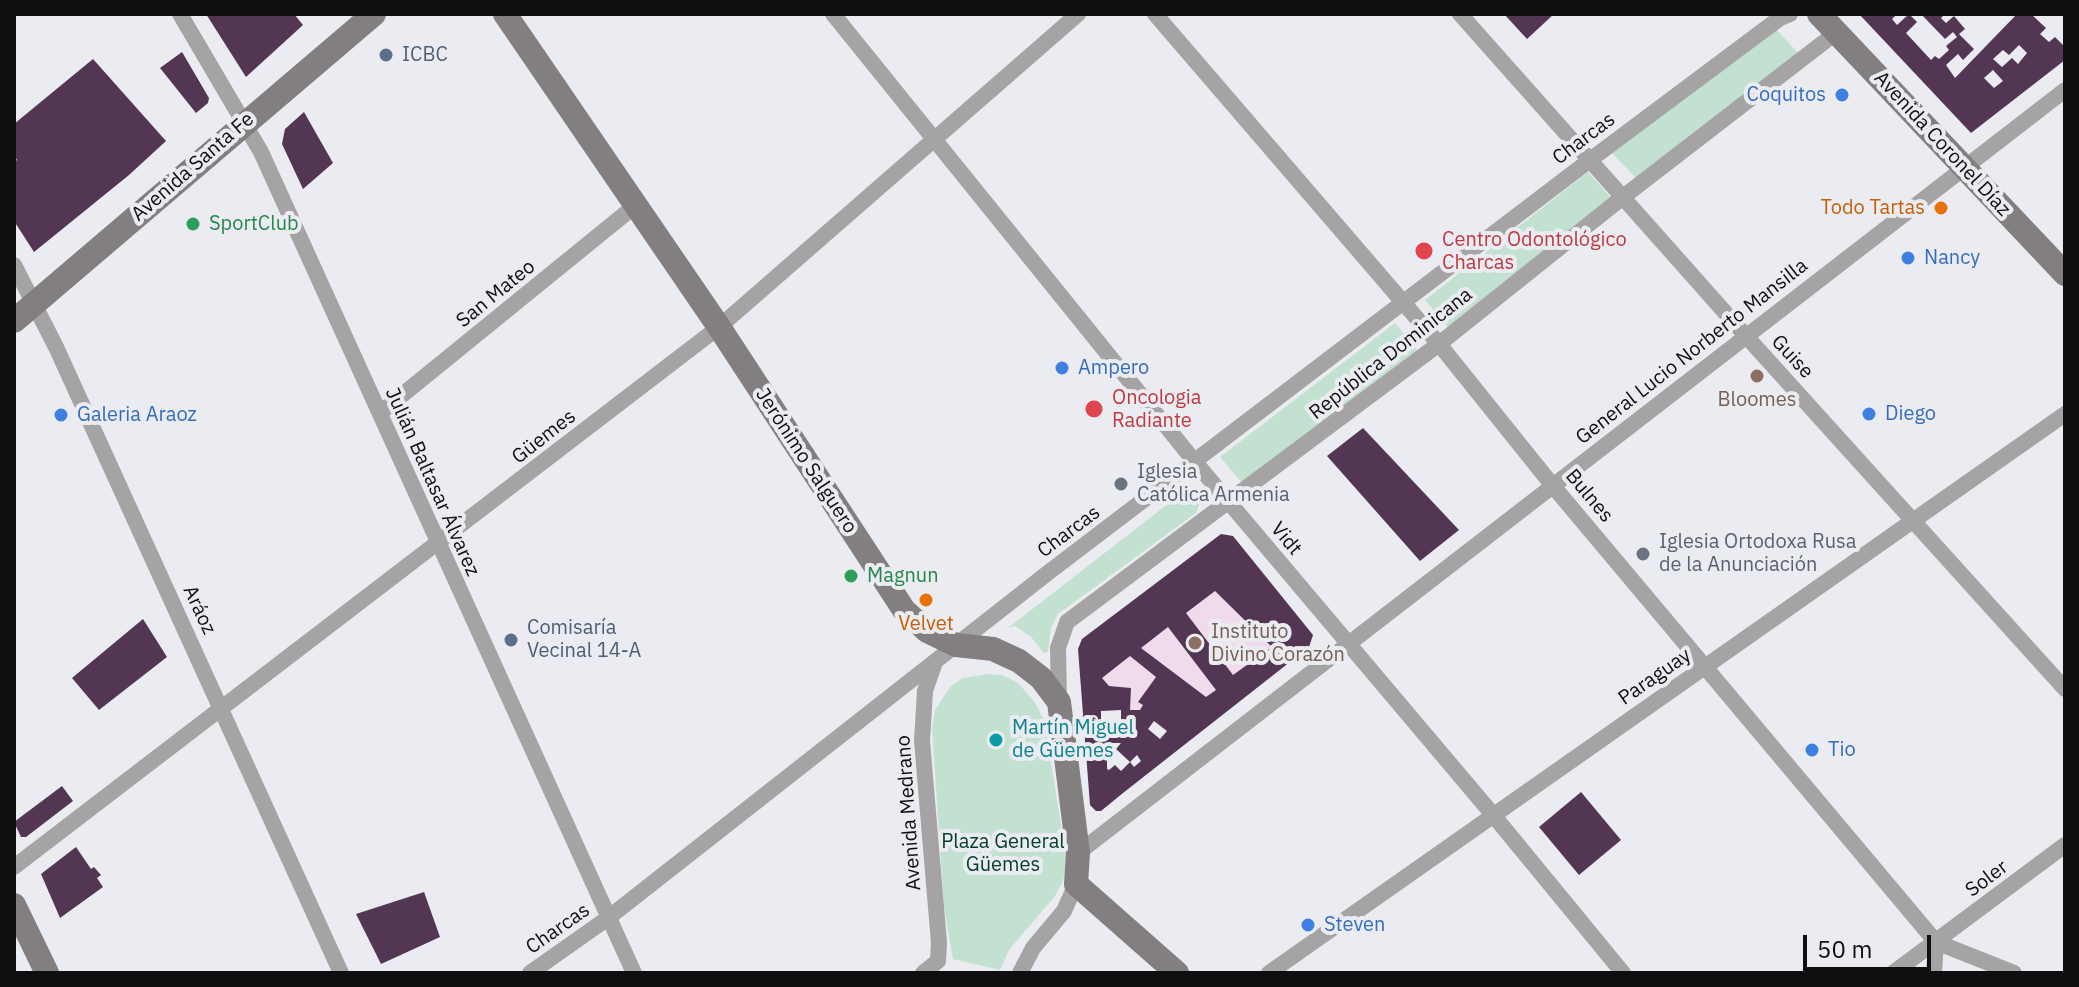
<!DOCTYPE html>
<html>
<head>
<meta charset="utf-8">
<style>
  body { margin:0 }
  #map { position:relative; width:2079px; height:987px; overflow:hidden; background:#ebecf1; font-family:"IBM Plex Sans",sans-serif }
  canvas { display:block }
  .frame { position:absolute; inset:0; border:16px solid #0f0f11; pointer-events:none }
  .scale { position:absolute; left:1803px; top:935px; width:128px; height:36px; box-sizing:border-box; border:4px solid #0f0f11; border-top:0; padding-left:10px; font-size:24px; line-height:28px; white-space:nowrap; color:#0f0f11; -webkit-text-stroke:6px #ebecf1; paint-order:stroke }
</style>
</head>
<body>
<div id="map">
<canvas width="2079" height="987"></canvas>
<div class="frame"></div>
<div class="scale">50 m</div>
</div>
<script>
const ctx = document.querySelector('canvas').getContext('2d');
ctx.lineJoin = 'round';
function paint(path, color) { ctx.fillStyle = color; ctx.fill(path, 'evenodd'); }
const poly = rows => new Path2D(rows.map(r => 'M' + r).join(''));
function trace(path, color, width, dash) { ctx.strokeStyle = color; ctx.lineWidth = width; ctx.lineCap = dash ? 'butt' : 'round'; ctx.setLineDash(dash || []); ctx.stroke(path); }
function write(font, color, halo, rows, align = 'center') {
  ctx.font = font + ' "IBM Plex Sans",sans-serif'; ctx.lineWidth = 8; ctx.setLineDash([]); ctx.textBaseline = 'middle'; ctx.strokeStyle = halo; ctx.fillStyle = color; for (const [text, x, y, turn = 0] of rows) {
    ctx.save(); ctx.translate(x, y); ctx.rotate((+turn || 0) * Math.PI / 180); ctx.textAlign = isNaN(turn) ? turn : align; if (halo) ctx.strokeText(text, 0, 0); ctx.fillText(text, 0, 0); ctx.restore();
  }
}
paint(poly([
  [1206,546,1313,635,1309,647,1184,745,1140,711,1130,710,1131,688,1081,684,1078,649,1082,639]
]), '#efdbeb');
paint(poly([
  [1776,29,1800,55,1637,179,1612,153],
  [1588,172,1613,200,1449,329,1425,300],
  [1395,323,1419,352,1244,485,1220,457],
  [1195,489,1203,496,1196,513,1058,614,1051,628,1048,652,1044,653,1031,637,1015,626,1008,628,1182,493],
  [987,674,1001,675,1017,682,1034,701,1044,720,1067,861,1063,881,1055,896,1009,950,1000,970,953,959,944,908,932,728,935,710,951,686,963,678]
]), '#c3e1d0');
paint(poly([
  [206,14,294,14,303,25,246,77],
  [1504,14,1554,14,1527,39],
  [1859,14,1897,14,1892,19,1897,25,1909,14,1917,22,1906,33,1931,60,1935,56,1939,59,1949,50,1946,46,1957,37,1953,32,1945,39,1921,14,1945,14,1941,18,1946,23,1954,16,1965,29,1959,34,1974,49,1963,60,1958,54,1946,65,1955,78,2017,14,2031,14,2046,28,2040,34,2049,42,2055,37,2065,47,2065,60,1971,133],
  [2019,45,2027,53,2018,64,2012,58,2002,67,1993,59,2003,50,2009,55],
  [1993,70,2003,81,1994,88,1984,78],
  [182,52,209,98,208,103,196,113,160,68],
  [93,59,166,141,129,175,34,252,14,221,14,162,17,160,14,156,14,124],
  [304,112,333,163,303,189,282,144,285,129],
  [1363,428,1459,530,1420,561,1327,456],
  [1221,534,1233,536,1313,635,1309,647,1123,793,1101,811,1096,811,1090,805,1078,649,1082,639],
  [1215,591,1272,647,1233,675,1186,613],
  [1168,627,1216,690,1206,697,1141,648],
  [1130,656,1156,677,1138,702,1143,705,1140,710,1130,710,1131,688,1109,686,1102,678],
  [1121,710,1121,724,1101,723,1101,711],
  [1154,721,1167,731,1160,739,1148,729],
  [1107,743,1121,743,1116,749,1130,762,1137,755,1141,761,1134,767,1130,762,1121,771,1115,765,1109,770,1107,769],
  [143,619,167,657,99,710,72,678],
  [62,786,73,801,26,837,21,837,14,822],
  [1581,792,1621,840,1579,875,1539,827],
  [76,847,91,869,94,867,101,875,97,878,103,887,60,918,41,874],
  [424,892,440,937,381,964,356,914]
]), '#533653');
trace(poly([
  [180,14,261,152,634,973],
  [833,14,1195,462,1494,816,1623,973],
  [1155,14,1439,344,1553,486,1936,942,2014,973],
  [1460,14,1746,336,2065,689],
  [14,265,56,347,341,973],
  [380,413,636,205],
  [1059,701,1058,648,1067,622,1439,344,1623,197,1837,32],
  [1078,853,2065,90],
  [14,867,719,327,1078,14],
  [530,973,608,918,1049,572,1590,160,1780,18,1790,14],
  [923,973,938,961,939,943,922,741,925,691,934,665],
  [1020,973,1033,948,1064,911,1076,884],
  [1269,973,2065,414],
  [1893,973,2065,845],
  [1934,973,1936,942]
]), '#a5a3a3', 16);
trace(poly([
  [505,14,719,327,904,610,927,631,956,645,993,649,1019,661,1041,678,1059,702,1078,853,1076,884,1177,973],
  [1819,14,2065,274],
  [14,321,374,14],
  [14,905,47,973]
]), '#837f80', 24);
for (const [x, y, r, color] of [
  [386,55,8,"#5c6f8a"],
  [1842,95,8,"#3f7fe0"],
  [1941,208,8,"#e8710a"],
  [193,224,8,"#2e9e5b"],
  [1424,251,10,"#e0444e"],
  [1908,258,8,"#3f7fe0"],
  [1062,368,8,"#3f7fe0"],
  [1757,376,8,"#8d6e63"],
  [1094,409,10,"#e0444e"],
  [1869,414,8,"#3f7fe0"],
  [61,415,8,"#3f7fe0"],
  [1121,484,8,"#6b7280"],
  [1643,554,8,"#6b7280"],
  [851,576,8,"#2e9e5b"],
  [926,600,8,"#e8710a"],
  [511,640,8,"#5c6f8a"],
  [1195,643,8,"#8d6e63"],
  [996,740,8,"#0f9aa8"],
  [1812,750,8,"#3f7fe0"],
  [1308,925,8,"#3f7fe0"]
]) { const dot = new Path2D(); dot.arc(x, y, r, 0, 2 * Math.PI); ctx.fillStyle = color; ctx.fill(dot); trace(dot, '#ebecf1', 3); }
write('20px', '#4e5e75', '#ebecf1', [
  ["ICBC",402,55],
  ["Comisaría",527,628],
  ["Vecinal 14-A",527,651]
], 'left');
write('20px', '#366cbe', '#ebecf1', [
  ["Coquitos",1826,95,"right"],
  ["Nancy",1924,258],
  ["Ampero",1078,368],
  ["Diego",1885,414],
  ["Galeria Araoz",77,415],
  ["Tio",1828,750],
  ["Steven",1324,925]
], 'left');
write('20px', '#0f0f11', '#ebecf1', [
  ["Charcas",1584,139,-37],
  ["Avenida Coronel Díaz",1942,144,47],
  ["Avenida Santa Fe",193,167,-41],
  ["San Mateo",496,294,-39],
  ["General Lucio Norberto Mansilla",1692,352,-38],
  ["República Dominicana",1391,354,-38],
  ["Guise",1792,357,47],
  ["Güemes",544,437,-38],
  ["Jerónimo Salguero",806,461,57],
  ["Julián Baltasar Álvarez",432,482,66],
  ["Bulnes",1589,496,50],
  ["Charcas",1069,532,-37],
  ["Vidt",1286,539,50],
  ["Aráoz",199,610,65],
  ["Paraguay",1655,677,-35],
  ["Avenida Medrano",909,813,-94],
  ["Soler",1987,879,-37],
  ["Charcas",558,929,-35]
]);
write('20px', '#c56008', '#ebecf1', [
  ["Todo Tartas",1925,208],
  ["Velvet",926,624,"center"]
], 'right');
write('20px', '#27864d', '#ebecf1', [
  ["SportClub",209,224],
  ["Magnun",867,576]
], 'left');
write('20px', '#be3a42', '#ebecf1', [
  ["Centro Odontológico",1442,240],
  ["Charcas",1442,263],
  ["Oncologia",1112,398],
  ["Radiante",1112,421]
], 'left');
write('20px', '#785e54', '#ebecf1', [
  ["Bloomes",1757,400],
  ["Instituto",1211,632,"left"],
  ["Divino Corazón",1211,655,"left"]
]);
write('20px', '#5b616d', '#ebecf1', [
  ["Iglesia",1137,472],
  ["Católica Armenia",1137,495],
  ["Iglesia Ortodoxa Rusa",1659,542],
  ["de la Anunciación",1659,565]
], 'left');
write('20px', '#0d838f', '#ebecf1', [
  ["Martín Miguel",1012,728],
  ["de Güemes",1012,751]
], 'left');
write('20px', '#003e27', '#ebecf1', [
  ["Plaza General",1003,842],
  ["Güemes",1003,865]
]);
</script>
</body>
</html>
